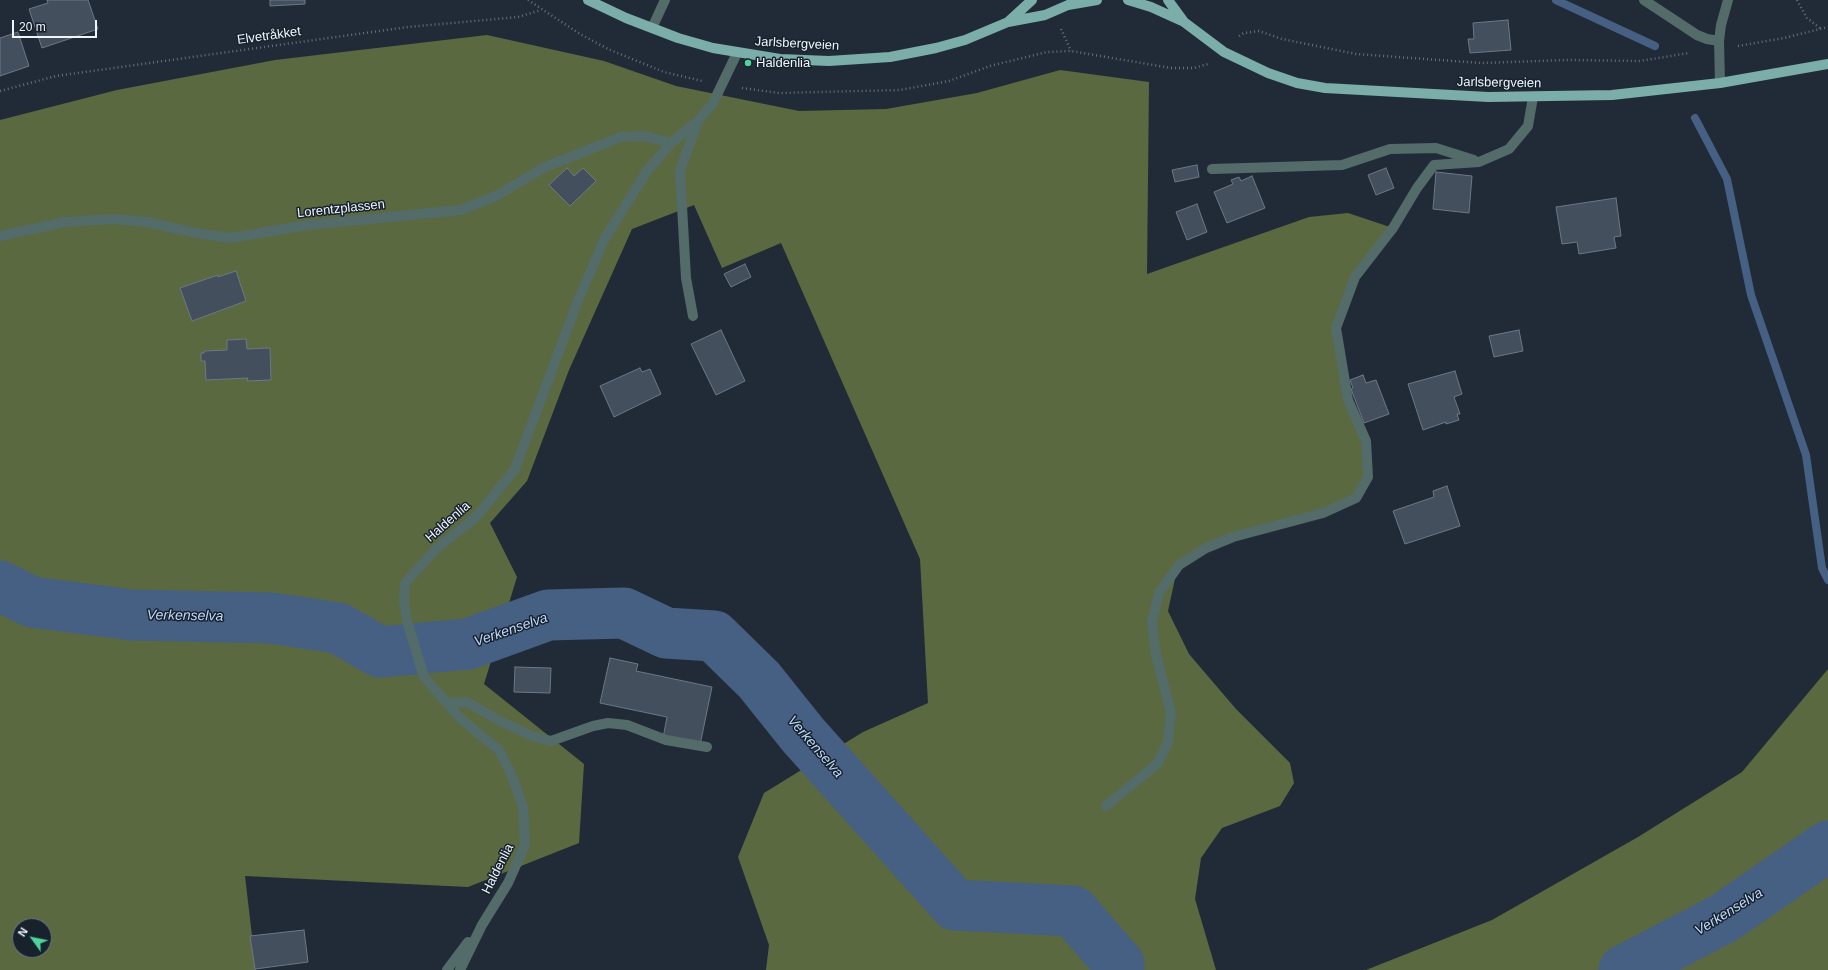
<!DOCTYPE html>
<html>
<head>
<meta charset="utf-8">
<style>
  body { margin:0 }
  #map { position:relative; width:1828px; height:970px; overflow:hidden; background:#212b38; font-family:Helvetica,sans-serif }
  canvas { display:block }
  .north { position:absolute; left:12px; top:918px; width:40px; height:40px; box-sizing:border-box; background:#18222d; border:1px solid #6e7680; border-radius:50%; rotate:303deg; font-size:11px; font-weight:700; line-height:16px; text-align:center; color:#eef5fd }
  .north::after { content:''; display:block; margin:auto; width:14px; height:18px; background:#4ed39a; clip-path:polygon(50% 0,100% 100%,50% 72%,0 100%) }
  .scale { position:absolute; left:12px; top:20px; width:85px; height:18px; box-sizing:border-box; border:2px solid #eef5fd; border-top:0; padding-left:5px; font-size:12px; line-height:14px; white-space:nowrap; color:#eef5fd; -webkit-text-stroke:3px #18222d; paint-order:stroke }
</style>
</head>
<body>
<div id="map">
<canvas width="1828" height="970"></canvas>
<div class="north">N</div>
<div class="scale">20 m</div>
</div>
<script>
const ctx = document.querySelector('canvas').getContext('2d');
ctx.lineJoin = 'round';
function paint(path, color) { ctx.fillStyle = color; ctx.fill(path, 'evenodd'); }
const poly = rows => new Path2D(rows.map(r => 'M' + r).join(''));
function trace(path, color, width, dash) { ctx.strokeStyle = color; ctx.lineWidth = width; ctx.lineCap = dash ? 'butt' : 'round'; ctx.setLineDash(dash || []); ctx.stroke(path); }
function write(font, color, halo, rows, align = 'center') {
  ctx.font = font + ' Helvetica,sans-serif'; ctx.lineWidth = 3; ctx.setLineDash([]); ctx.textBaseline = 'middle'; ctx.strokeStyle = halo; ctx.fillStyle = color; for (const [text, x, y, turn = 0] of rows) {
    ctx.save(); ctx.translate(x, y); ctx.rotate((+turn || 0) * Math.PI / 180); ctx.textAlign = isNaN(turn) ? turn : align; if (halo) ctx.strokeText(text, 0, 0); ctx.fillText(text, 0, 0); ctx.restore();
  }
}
paint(poly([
  [487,35,604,61,676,86,799,111,886,109,977,93,1060,70,1149,82,1147,274,1309,217,1348,213,1393,228,1355,277,1336,328,1348,400,1366,441,1368,477,1356,498,1233,537,1178,565,1168,611,1189,654,1236,709,1290,763,1294,783,1280,806,1222,828,1201,858,1195,899,1216,970,766,970,769,945,738,857,764,793,863,732,928,703,920,559,781,243,722,268,694,205,632,229,569,370,527,481,490,523,517,577,484,684,584,764,579,843,468,887,245,876,256,970,0,970,0,120,117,90,275,60],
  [20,926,44,926,44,950,20,950],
  [1828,669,1828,970,1366,970,1492,920,1638,837,1742,772]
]), '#5a6940');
trace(poly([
  [1556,0,1655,46],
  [1695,118,1727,179,1751,295,1806,455,1822,568,1828,580]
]), '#466083', 8);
trace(poly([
  [0,586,32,602,132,615,271,618,338,628,380,652,468,644,548,615,624,613,666,633,714,636,759,680,803,735,955,905,1073,911,1119,964,1119,970],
  [1624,970,1724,918,1828,846]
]), '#466083', 51);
const building = poly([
  [47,0,88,0,98,29,42,48,29,9,48,3,47,0],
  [270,0,305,0,305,4,270,6,270,0],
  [1508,20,1511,50,1470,53,1468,39,1474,39,1473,23,1508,20],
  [18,32,29,66,0,76,0,38,18,32],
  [1197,165,1199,177,1175,182,1172,170,1197,165],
  [567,168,574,176,583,168,596,181,570,206,549,185,567,168],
  [1386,168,1394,188,1376,195,1368,175,1386,168],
  [1436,172,1472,176,1469,213,1433,209,1436,172],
  [1252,176,1265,208,1227,223,1214,192,1233,184,1231,180,1239,177,1241,181,1252,176],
  [1616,198,1621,236,1614,237,1616,248,1579,254,1577,242,1562,244,1556,207,1616,198],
  [1197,204,1207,232,1187,240,1176,212,1197,204],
  [745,264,751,277,731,287,724,274,745,264],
  [236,271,246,301,192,321,180,288,218,275,218,277,236,271],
  [721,330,745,381,716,395,691,344,721,330],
  [1519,330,1523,351,1494,357,1489,336,1519,330],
  [246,339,247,349,270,348,271,380,247,381,248,378,206,380,205,361,201,361,201,353,204,353,205,351,227,350,227,340,246,339],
  [640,368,642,372,650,369,661,394,614,417,600,386,640,368],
  [1455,371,1462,394,1454,397,1460,414,1457,414,1459,420,1446,424,1446,422,1423,430,1408,384,1455,371],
  [1363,375,1366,383,1376,380,1389,414,1364,423,1351,389,1353,388,1350,380,1363,375],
  [1447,486,1460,526,1405,544,1393,511,1434,497,1433,491,1447,486],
  [610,658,638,664,636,671,712,687,700,745,663,738,667,717,600,703,610,658],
  [515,667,551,668,550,693,514,692,515,667],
  [304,930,308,962,255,969,250,936,304,930]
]);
paint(building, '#444f5d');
trace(building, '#6c7887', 1);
trace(poly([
  [528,0,580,34,608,49,664,72,702,81],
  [1797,0,1807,18,1821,29],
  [1061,29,1071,51],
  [1239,36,1244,33,1259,31,1282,39,1356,54,1481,63,1568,60,1640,61,1689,53],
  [1738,46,1784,38,1828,27],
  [742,88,779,93,900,90,949,81,990,66,1047,52,1071,51,1171,68,1194,68,1208,64],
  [0,91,56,76,408,27,518,17,541,10]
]), '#67707c', 2.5, [1, 3]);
trace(poly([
  [1644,0,1697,35,1707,39,1719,41],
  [652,28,665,0],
  [1720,83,1719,41,1721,25,1728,0],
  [1212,169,1342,165,1390,149,1436,148,1474,160],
  [0,236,65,222,114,219,147,222,191,232,230,238,308,225,461,210,496,196,545,167,621,137,644,136,671,143],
  [693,316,686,278,680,170,698,121],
  [447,703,467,702,498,720,532,736,551,741,593,726,608,723,627,725,666,740,707,747],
  [1106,806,1157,764,1168,742,1171,713,1156,655,1152,622,1159,593,1179,565,1206,548,1233,537,1323,513,1356,498,1368,477,1366,441,1348,400,1336,328,1355,277,1393,228,1417,188,1434,165,1479,162,1509,149,1528,126,1533,97],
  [447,970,468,942],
  [460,970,482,925,508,883,525,845,523,807,511,774,499,750,461,719,424,677,407,621,404,601,405,583,437,548,477,516,515,469,577,303,605,238,647,171,671,143,698,121,713,103,737,53]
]), '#546c69', 10);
trace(poly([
  [588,0,626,18,678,38,713,48,780,59,829,61,890,57,936,48,965,40,1008,22,1045,15,1068,5,1097,0],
  [1128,0,1151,7,1182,21],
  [1168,0,1184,22,1224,52,1268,73,1297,83,1325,88,1488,97,1612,95,1720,83,1828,64],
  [1008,22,1032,0]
]), '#7baea8', 10);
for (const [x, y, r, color] of [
  [748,63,4,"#4ed39a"]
]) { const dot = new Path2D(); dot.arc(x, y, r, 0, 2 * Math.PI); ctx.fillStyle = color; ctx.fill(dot); trace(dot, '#18222d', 1.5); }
write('13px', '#eef5fd', '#18222d', [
  ["Elvetråkket",269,36,-8],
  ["Jarlsbergveien",797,44,3],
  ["Jarlsbergveien",1499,83,1],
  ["Lorentzplassen",341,209,-6],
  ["Haldenlia",448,522,-41],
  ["Haldenlia",498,869,-63]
]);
write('13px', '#eef5fd', '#18222d', [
  ["Haldenlia",756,63]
], 'left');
write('italic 14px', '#bed8fb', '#18222d', [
  ["Verkenselva",185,616,1],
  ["Verkenselva",511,630,-19],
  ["Verkenselva",815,747,49],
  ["Verkenselva",1729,912,-32]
]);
</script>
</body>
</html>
